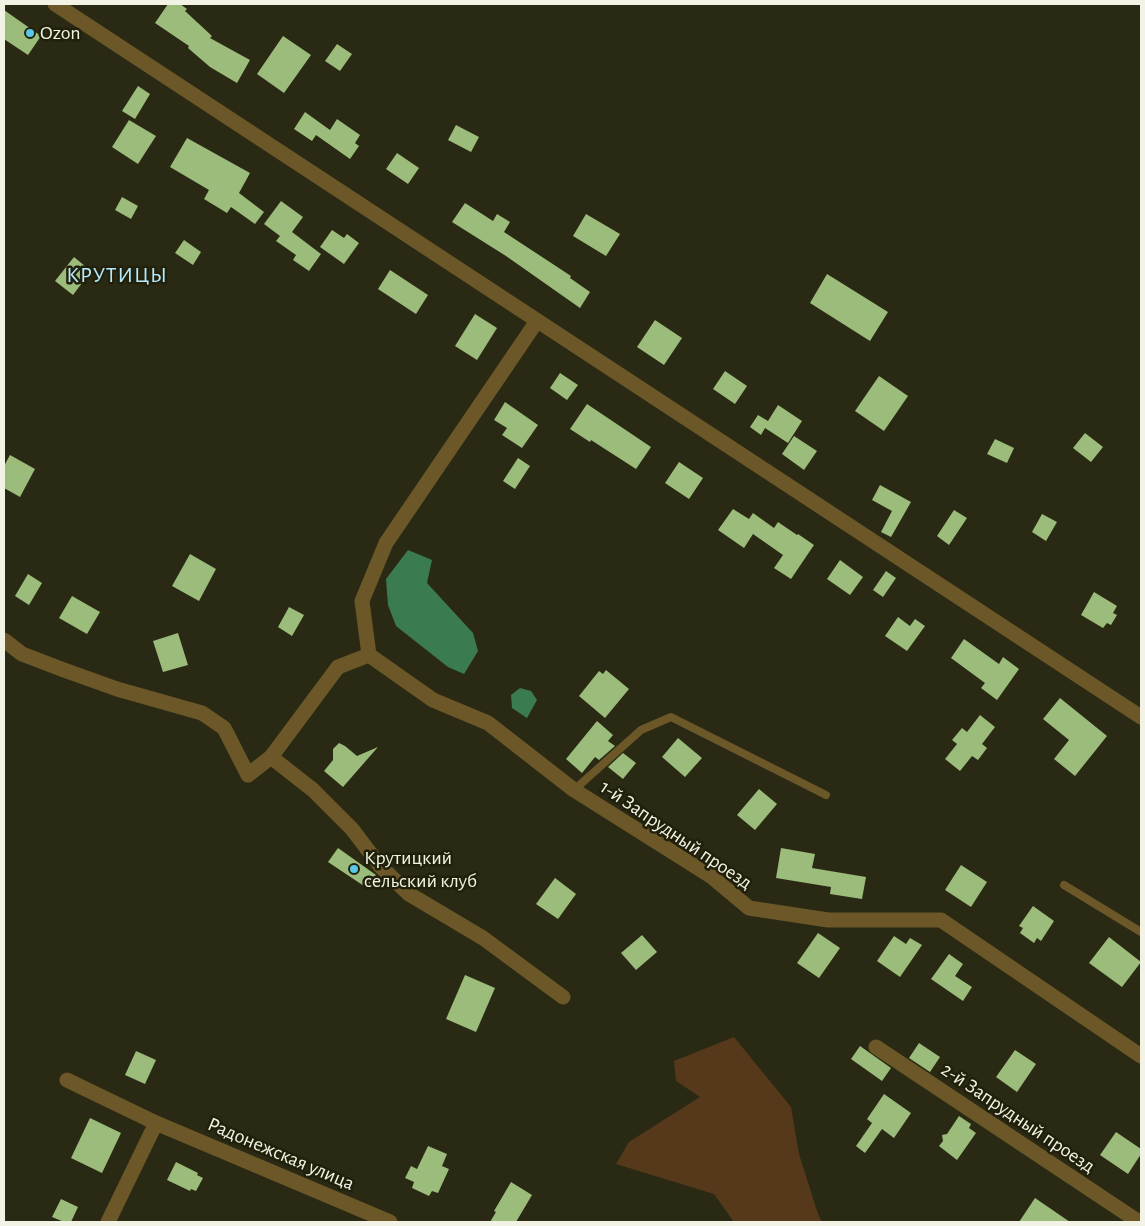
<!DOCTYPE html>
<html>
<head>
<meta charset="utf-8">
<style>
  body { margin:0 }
  #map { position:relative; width:1145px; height:1226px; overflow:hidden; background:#2a2a14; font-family:"Alegreya Sans",sans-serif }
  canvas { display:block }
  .frame { position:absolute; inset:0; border:5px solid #f2f3e5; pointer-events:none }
</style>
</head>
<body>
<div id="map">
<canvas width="1145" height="1226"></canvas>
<div class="frame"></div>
</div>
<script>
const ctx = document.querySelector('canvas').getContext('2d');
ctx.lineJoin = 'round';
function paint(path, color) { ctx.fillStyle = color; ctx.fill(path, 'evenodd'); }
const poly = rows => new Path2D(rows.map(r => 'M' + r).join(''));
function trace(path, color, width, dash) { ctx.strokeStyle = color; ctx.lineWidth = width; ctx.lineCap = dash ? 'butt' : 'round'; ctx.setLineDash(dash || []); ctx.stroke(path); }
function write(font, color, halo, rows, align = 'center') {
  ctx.font = font + ' "Alegreya Sans",sans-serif'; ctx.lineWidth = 5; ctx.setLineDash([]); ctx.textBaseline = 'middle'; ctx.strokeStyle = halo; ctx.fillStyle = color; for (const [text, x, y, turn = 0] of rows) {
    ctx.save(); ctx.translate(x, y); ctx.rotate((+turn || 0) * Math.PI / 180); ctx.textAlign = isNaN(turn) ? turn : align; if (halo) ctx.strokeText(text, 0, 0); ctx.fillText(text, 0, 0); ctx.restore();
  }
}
paint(poly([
  [734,1037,791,1107,799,1154,818,1214,822,1222,734,1222,714,1194,616,1164,629,1142,700,1097,676,1081,674,1061]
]), '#56391b');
paint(poly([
  [408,550,432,560,427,583,473,633,478,651,464,674,448,667,396,626,388,605,386,579],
  [520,688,531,691,537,700,527,718,512,708,511,695]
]), '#3b7b50');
paint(poly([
  [168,4,180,4,187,9,185,11,212,36,210,38,250,60,237,83,210,67,188,48,189,46,155,23],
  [4,10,41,36,28,55,4,39],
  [283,36,311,55,284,93,257,74],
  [337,44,352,54,340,71,325,61],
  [138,86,150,94,135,119,122,111],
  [305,112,330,130,337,119,360,135,355,143,359,146,350,159,316,135,312,141,294,129],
  [129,120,156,136,138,164,112,147],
  [456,125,479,137,471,152,448,140],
  [187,138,250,173,239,193,264,212,255,224,231,207,227,213,204,199,209,190,170,167],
  [397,153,419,168,408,184,386,169],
  [122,197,138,206,131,219,115,210],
  [281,201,303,217,292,232,321,254,309,271,293,260,296,255,276,241,280,236,264,224],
  [465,203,493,221,497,214,510,222,504,232,571,276,570,278,590,292,580,308,506,256,452,222],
  [586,214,620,234,606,256,573,236],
  [332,230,344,238,347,234,359,243,344,264,320,247],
  [184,240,201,252,193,265,175,253],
  [74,257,91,271,73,295,55,281],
  [390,270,428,295,416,314,378,289],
  [827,274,888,312,870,341,810,303],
  [475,314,497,328,477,360,455,346],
  [655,320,682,338,664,365,637,347],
  [725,371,747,386,735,404,713,389],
  [560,373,578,385,567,400,550,388],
  [879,376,908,396,884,431,855,411],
  [505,402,538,425,522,448,502,435,507,428,494,420],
  [587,404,651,447,636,469,591,440,590,442,570,429],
  [778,405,802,421,788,443,765,428,761,435,750,427,758,415,768,421],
  [1085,433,1103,447,1091,462,1073,448],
  [794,436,817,451,804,470,782,454],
  [995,439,1014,448,1007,463,987,454],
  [10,455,35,469,20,497,4,488,4,466],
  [518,458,530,466,515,489,503,481],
  [679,462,703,478,689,499,665,483],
  [880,485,911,502,891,537,881,532,892,511,872,500],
  [733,509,749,519,753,513,774,528,778,522,797,535,798,534,814,545,791,579,774,568,783,555,753,534,744,548,718,530],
  [954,510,967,518,949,545,937,536],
  [1042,514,1057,522,1046,541,1032,532],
  [190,554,216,569,199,601,172,586],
  [840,560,863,577,850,595,827,579],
  [886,571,896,578,883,597,873,590],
  [28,574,42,583,29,605,15,596],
  [1094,592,1117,606,1113,613,1117,615,1111,625,1107,623,1103,628,1081,615],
  [72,596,100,612,87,634,59,618],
  [289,607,304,615,292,636,278,627],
  [898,617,910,626,915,619,925,626,907,651,885,636],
  [178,633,188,665,163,672,153,641],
  [964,639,999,664,1003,657,1019,669,997,700,981,688,985,683,951,658],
  [606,670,629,689,605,718,579,696,599,671,603,674],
  [1060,698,1107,736,1075,776,1054,759,1069,740,1043,719],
  [980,715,995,727,982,744,987,748,978,760,972,756,960,771,945,759,957,744,952,740,962,728,967,732],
  [597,721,613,735,608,741,615,746,599,760,595,757,582,773,566,759],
  [678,738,702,758,685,777,662,757],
  [339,743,345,746,357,756,378,747,343,787,324,771,333,760,333,749],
  [623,753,636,763,623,779,608,767],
  [759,789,777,804,755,830,737,815],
  [338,848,376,875,367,888,328,862],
  [781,848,815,854,812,868,866,877,862,899,830,894,831,887,776,878],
  [961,865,987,882,971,907,945,890],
  [555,878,576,894,558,919,536,904],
  [1033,906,1054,921,1041,941,1037,938,1034,943,1020,933,1023,928,1019,926],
  [818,933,840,948,819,978,797,963],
  [642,935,657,952,636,970,621,953],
  [894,936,906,944,910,938,922,945,900,977,877,961],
  [1109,937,1141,962,1122,987,1089,963],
  [949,954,963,964,955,976,972,987,963,1001,931,979],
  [465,975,495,988,476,1032,446,1019],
  [919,1043,940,1057,930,1072,909,1058],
  [860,1046,891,1068,882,1081,851,1059],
  [1015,1050,1036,1064,1017,1092,996,1077],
  [136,1051,156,1060,145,1084,125,1075],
  [884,1094,911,1113,894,1138,882,1129,865,1153,856,1146,872,1123,867,1119],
  [959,1116,971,1124,969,1128,976,1133,957,1160,939,1146,943,1141,942,1135,947,1134],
  [90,1118,121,1133,102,1173,71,1158],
  [1116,1132,1141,1149,1141,1154,1128,1174,1100,1155],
  [428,1146,447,1154,442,1166,449,1169,438,1193,432,1191,429,1196,412,1188,414,1182,405,1178,411,1166,417,1169],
  [176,1162,198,1173,197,1175,203,1178,196,1191,191,1189,190,1191,167,1180],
  [511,1182,532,1195,516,1222,490,1222,496,1212,494,1211],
  [1035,1198,1070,1222,1019,1222],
  [61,1199,78,1207,71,1222,64,1222,52,1217]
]), '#9bbc7b');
trace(poly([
  [574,790,641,730,671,717,826,795],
  [1064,885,1141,932]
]), '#6b5728', 8);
trace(poly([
  [55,4,1141,717],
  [4,640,22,654,64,670,117,689,202,713,224,728,248,775,271,757,338,667,369,655],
  [369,655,433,700,488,723,574,790,712,877,749,908,828,920,941,920,1141,1056],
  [369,655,362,601,386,543,537,321],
  [271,757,313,790,352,829,380,866,409,894,483,938,563,997],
  [876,1047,1139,1222],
  [67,1080,156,1123,390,1222],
  [108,1222,156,1123]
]), '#6b5728', 15);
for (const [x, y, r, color] of [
  [30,33,5,"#5ac8e5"],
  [354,869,5,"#5ac8e5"]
]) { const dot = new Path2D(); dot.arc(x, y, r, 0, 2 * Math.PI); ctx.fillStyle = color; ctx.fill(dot); trace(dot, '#21210b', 2); }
write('20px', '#f2f3e5', '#21210b', [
  ["Ozon",40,33],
  ["Крутицкий",364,858],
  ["сельский клуб",364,881]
], 'left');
write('20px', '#f2f3e5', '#21210b', [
  ["1-й Запрудный проезд",676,835,34],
  ["2-й Запрудный проезд",1018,1118,34],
  ["Радонежская улица",281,1154,23]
]);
ctx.letterSpacing = '1px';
write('22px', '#b4ebfc', '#21210b', [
  ["КРУТИЦЫ",117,275]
]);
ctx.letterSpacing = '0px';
</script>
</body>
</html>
